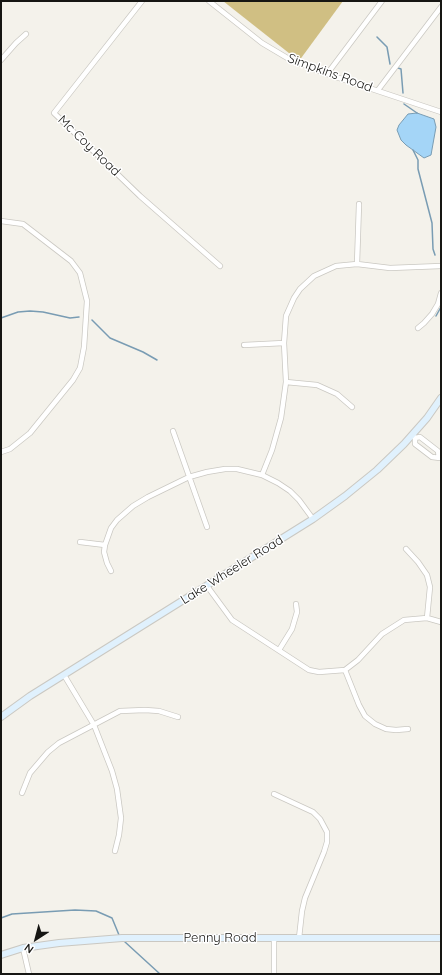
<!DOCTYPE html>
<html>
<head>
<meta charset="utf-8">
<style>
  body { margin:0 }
  #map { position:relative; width:442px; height:975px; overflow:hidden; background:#f4f2eb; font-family:Quicksand,sans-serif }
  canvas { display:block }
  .frame { position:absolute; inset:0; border:2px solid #161613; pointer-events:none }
  .north { position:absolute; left:16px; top:919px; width:40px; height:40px; -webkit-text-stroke:3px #fff; paint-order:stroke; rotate:216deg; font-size:11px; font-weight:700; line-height:16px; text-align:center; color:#161613 }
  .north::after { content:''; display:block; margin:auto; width:14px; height:18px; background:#161613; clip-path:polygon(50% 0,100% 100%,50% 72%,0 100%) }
</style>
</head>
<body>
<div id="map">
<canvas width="442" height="975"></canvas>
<div class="frame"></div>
<div class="north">N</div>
</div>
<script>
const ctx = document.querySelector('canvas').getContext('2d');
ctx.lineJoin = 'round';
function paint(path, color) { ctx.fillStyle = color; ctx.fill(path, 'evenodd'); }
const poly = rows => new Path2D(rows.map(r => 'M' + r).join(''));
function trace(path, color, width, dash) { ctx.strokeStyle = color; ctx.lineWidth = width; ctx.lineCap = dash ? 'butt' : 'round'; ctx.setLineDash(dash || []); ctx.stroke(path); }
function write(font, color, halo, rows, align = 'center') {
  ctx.font = font + ' Quicksand,sans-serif'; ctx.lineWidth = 3; ctx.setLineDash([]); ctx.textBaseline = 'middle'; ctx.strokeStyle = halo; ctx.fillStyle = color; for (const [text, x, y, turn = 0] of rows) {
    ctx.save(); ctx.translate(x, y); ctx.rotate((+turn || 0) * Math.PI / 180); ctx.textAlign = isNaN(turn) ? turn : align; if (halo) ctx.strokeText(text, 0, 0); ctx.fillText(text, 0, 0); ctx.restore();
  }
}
paint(poly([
  [223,1,343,1,299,61]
]), '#d0bf83');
const water = poly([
  [417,113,434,119,436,127,431,155,424,158,406,145,401,140,397,130,399,125,408,114,417,113]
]);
paint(water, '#a4d5f7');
trace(water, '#799cb3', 1);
trace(poly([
  [377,37,387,47,390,64],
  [398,68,401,69,403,93],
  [404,104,417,113],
  [413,150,418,160,418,169,432,223,433,249,435,255],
  [436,316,441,307],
  [1,318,18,312,30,311,43,312,70,318,79,317],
  [92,320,110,338,143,352,157,360],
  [1,918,12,914,75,910,96,911,112,918,119,935],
  [125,942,160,974]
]), '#799cb3', 1.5);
const street = poly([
  [142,1,54,113,140,196,220,266],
  [209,1,262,43,289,59,324,73,441,112],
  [1,60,16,43,26,34],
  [327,74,382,1],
  [378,90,441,7],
  [1,221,23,224,71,261,80,273,87,301,84,347,80,368,73,380,30,433,10,449,1,452],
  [357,264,359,204],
  [418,328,424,323,432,314,438,304,441,293],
  [244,345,284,343],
  [286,382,317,385,337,394,352,407],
  [173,431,207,527],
  [412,435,415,438,420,437,438,451,439,458],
  [415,438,415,444,432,457,440,458],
  [262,475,272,450,281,418,286,382,284,343,286,316,294,298,300,289,314,276,336,266,357,264,390,268,441,266],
  [80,542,105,545],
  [406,549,418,562,427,575,430,587,427,618],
  [111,571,107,563,104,552,105,545,111,528,117,520,133,506,148,497,189,477,207,472,225,469,237,469,262,475,278,483,290,491,299,500,313,519],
  [207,586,232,620,309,670,319,672,345,670,358,660,382,634,404,620,427,618,441,622],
  [279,650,292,629,297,612,296,604],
  [345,670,359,705,365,716,375,724,386,729,396,730,408,729],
  [64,675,94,725,112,771,117,789,121,818,119,835,115,851],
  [22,793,30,773,48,752,59,743,120,711,145,710,159,711,178,717],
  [274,794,313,812,320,819,327,832,327,842,324,852,305,898,302,911,299,938],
  [274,938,274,974],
  [23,948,29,974]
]);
const secondary = poly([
  [1,717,30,696,313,519,345,496,377,470,404,444,427,418,441,398],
  [1,955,23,948,59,943,122,938,441,938]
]);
trace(street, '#cac8c2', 6);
trace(secondary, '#cac8c2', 8);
trace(street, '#fff', 4.5);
trace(secondary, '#e0f1fd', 6);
write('13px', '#161613', '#fff', [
  ["Simpkins Road",330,73,20],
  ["Mc Coy Road",89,146,44],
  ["Lake Wheeler Road",232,570,-32],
  ["Penny Road",220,938]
]);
</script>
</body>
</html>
